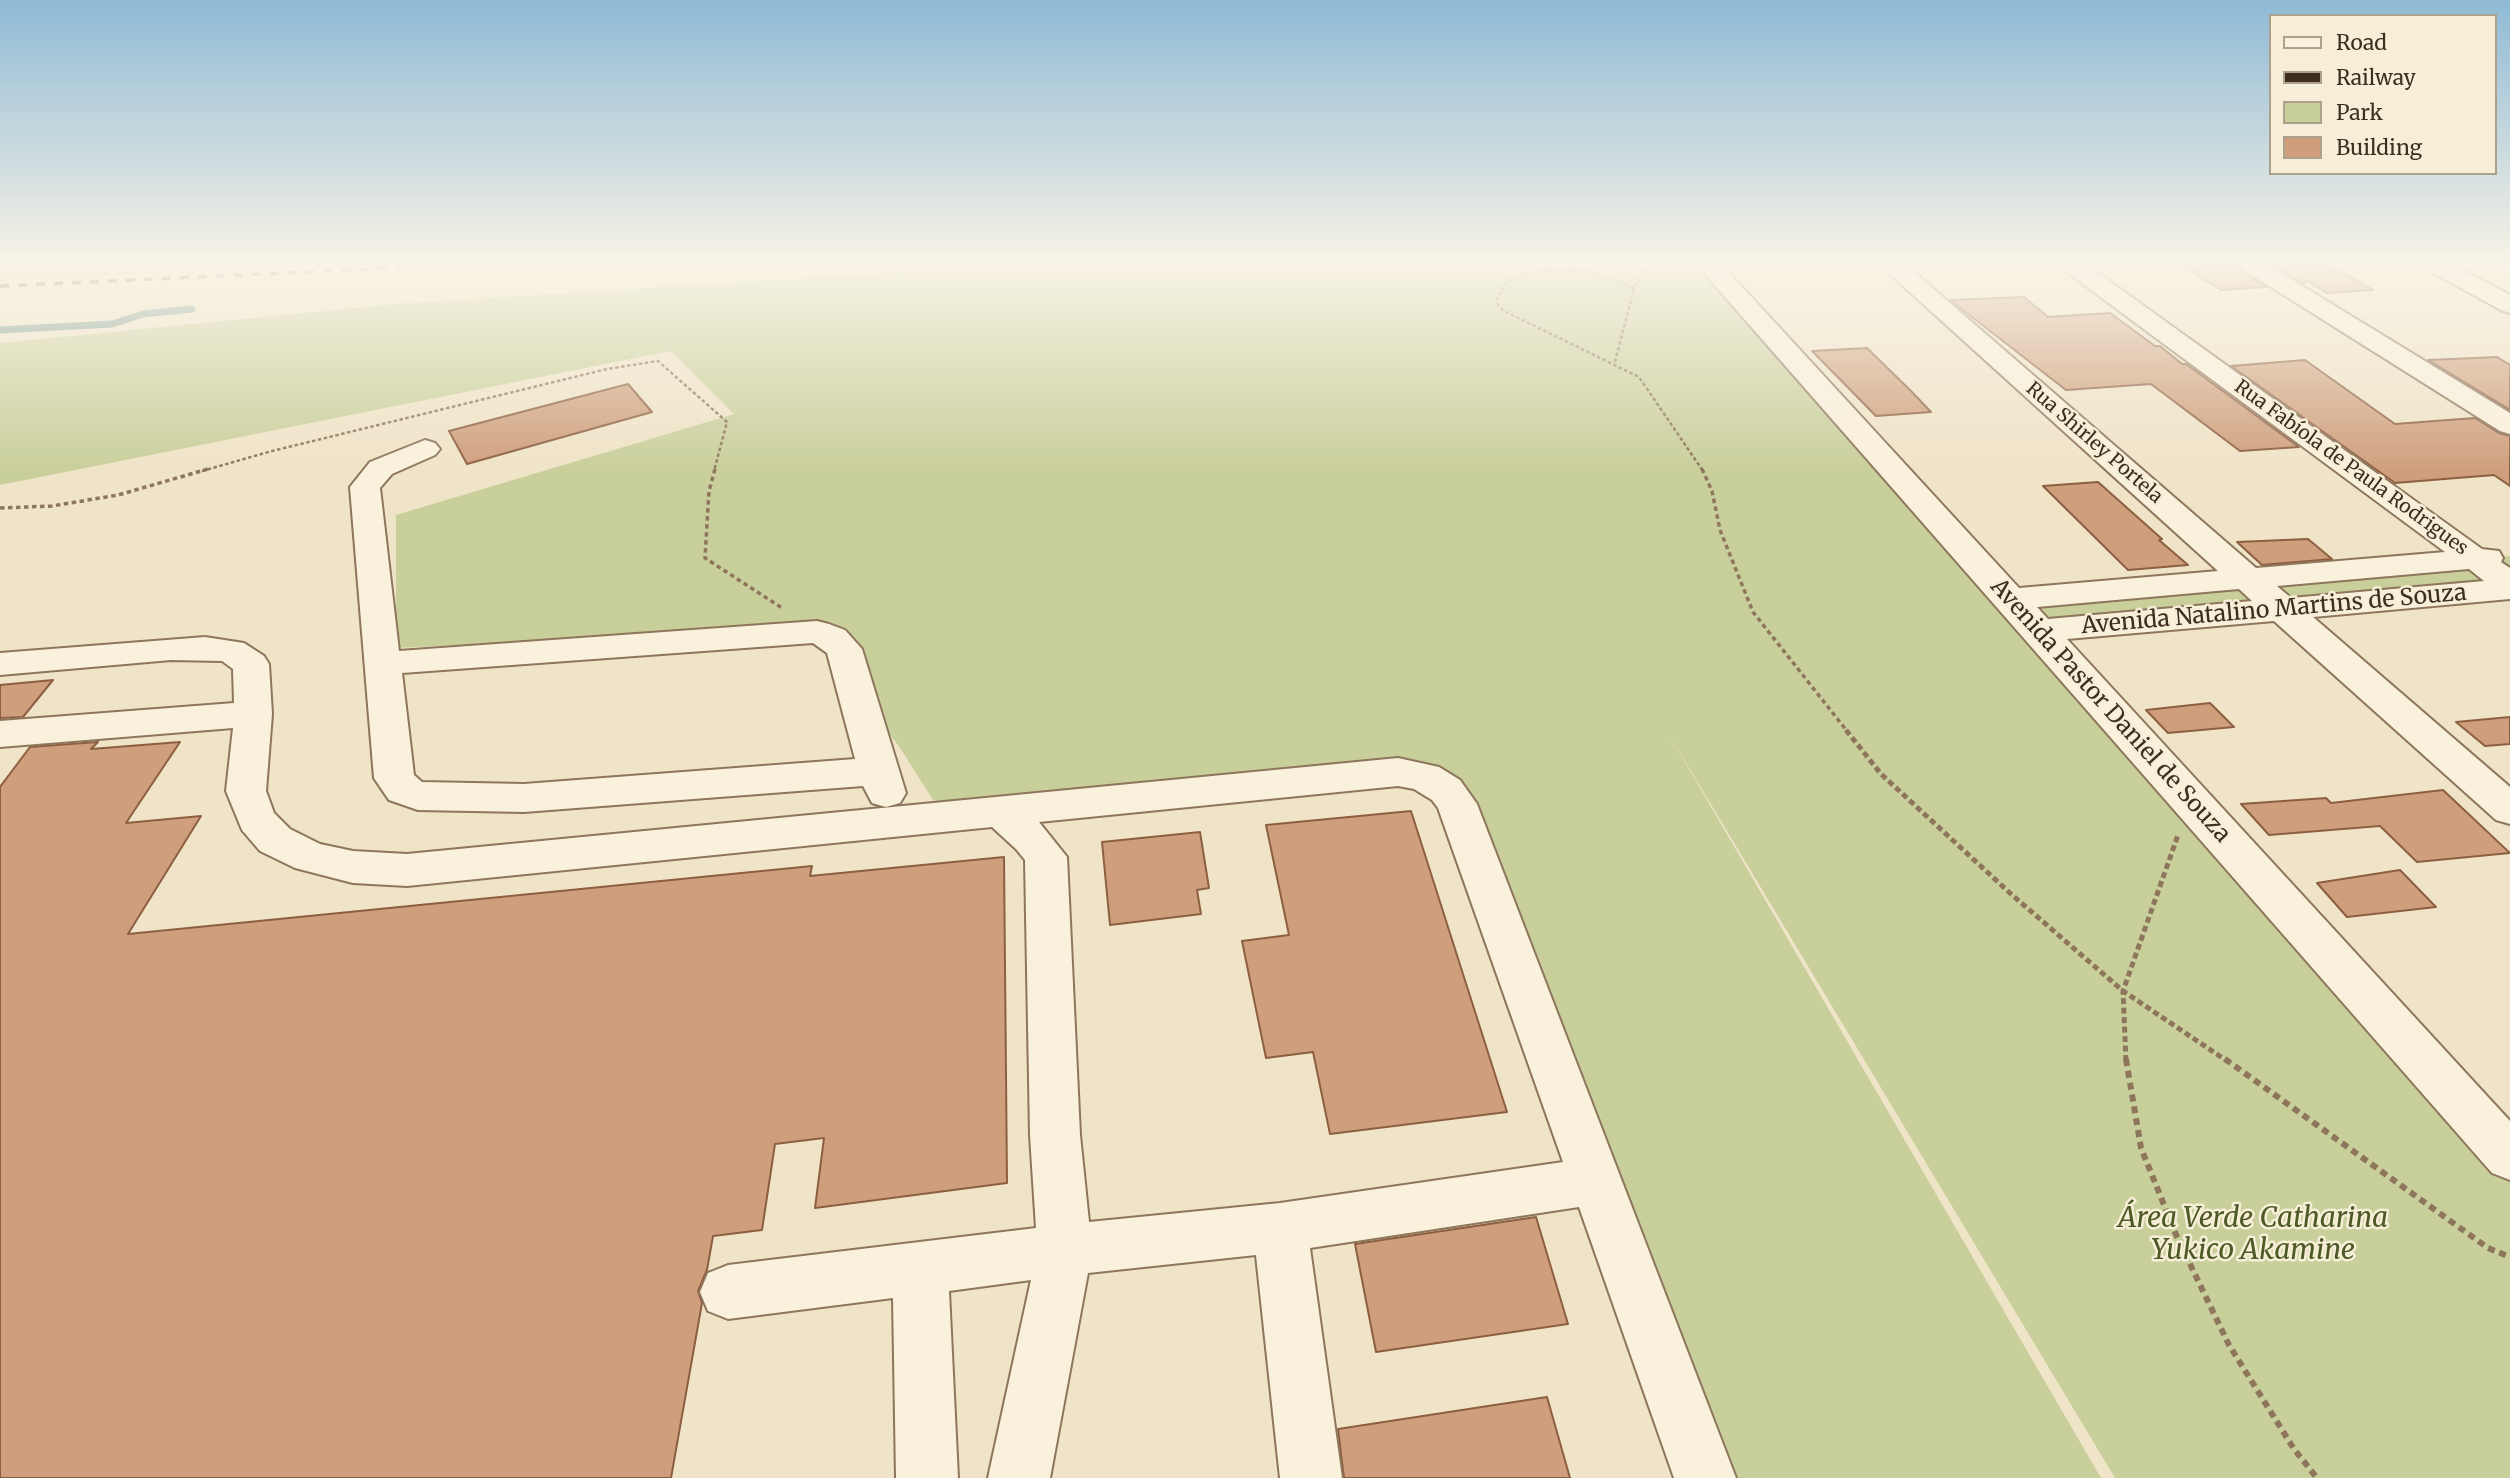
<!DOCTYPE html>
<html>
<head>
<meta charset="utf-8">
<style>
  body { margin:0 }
  #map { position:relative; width:2510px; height:1478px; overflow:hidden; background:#f0e4c8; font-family:Merriweather,serif }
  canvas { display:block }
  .legend { position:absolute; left:2269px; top:14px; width:228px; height:161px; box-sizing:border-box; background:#f7eed8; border:2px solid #ada18e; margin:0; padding:9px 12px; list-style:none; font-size:21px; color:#3d2e20 }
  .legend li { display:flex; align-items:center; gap:14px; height:35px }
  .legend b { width:35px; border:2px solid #ada18e }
</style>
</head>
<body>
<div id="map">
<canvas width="2510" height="1478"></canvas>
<ul class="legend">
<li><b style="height:9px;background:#faf1dc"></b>Road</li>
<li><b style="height:9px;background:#3d2e20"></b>Railway</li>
<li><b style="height:19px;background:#c9cf9b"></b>Park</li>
<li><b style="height:19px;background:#cf9f7d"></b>Building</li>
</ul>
</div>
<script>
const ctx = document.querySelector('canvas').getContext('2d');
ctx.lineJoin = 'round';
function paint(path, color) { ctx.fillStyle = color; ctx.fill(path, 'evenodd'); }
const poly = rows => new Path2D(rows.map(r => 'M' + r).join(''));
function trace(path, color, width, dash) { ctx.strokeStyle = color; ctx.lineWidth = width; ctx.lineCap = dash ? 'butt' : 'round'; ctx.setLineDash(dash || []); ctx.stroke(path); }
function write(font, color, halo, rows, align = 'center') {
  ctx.font = font + ' Merriweather,serif'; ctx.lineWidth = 5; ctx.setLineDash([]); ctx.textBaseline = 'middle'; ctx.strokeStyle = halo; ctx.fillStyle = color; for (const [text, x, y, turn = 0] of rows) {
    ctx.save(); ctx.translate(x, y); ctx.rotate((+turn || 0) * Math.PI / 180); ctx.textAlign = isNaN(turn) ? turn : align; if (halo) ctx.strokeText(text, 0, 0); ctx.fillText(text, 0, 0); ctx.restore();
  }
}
paint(poly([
  [0,265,338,265,0,281],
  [1007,265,1709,265,2010,598,2510,556,2510,589,2040,631,2510,1158,2510,1478,2115,1478,1667,731,2101,1478,1705,1478,1597,1181,1425,777,1001,812,933,800,900,748,812,628,396,648,396,515,734,414,671,351,0,485,0,343,395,304]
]), '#c9cf9b');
trace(poly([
  [0,330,112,324,143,314,192,309]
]), '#6f938a', 7);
const building = poly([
  [2182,265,2237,265,2243,272,2266,287,2221,290,2182,265],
  [2272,265,2329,265,2373,290,2327,293,2306,280,2304,284,2272,265],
  [2024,297,2048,317,2110,313,2155,346,2160,346,2182,364,2186,364,2299,447,2240,451,2151,384,2066,390,1950,300,2024,297],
  [1867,348,1912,392,1931,412,1876,416,1812,351,1867,348],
  [2497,357,2510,365,2510,410,2428,360,2497,357],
  [2305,360,2395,424,2475,418,2499,433,2510,436,2510,486,2494,475,2395,483,2231,366,2305,360],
  [628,384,652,412,467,464,449,431,628,384],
  [2098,482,2162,539,2159,540,2188,565,2128,570,2043,486,2098,482],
  [2308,539,2332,559,2262,565,2237,542,2308,539],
  [53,680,23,717,0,718,0,685,53,680],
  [2210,703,2234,727,2168,733,2146,710,2210,703],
  [2510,717,2510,744,2485,746,2456,722,2510,717],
  [98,742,91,749,180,742,126,823,201,816,128,934,812,866,810,876,1004,857,1007,1183,815,1208,824,1138,775,1144,762,1230,713,1236,707,1270,698,1291,702,1303,671,1478,0,1478,0,787,30,747,98,742],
  [2443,790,2510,853,2417,862,2380,826,2269,835,2241,804,2326,798,2331,803,2443,790],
  [1411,811,1507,1112,1330,1134,1313,1052,1266,1058,1242,941,1289,935,1266,825,1411,811],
  [1200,832,1209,888,1197,890,1201,914,1110,925,1102,842,1200,832],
  [2400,870,2436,907,2347,917,2317,883,2400,870],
  [1536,1217,1568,1324,1376,1352,1355,1244,1536,1217],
  [1547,1397,1570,1478,1344,1478,1338,1429,1547,1397]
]);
paint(building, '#cf9f7d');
trace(building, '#8d5f41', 2);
const minor = poly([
  [1697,265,1722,265,2019,588,2218,571,1880,265,1906,265,2256,568,2445,552,2064,270,2060,265,2087,265,2482,549,2499,551,2503,558,2501,562,2510,568,2510,599,2313,617,2510,787,2510,824,2496,820,2274,621,2067,639,2510,1121,2510,1180,2492,1173,1697,265],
  [2469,569,2484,581,2291,598,2277,586,2469,569],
  [2239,589,2252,601,2048,619,2037,607,2239,589],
  [2240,265,2268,265,2510,413,2510,434,2500,431,2244,270,2240,265],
  [2424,265,2453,265,2510,295,2510,313,2501,310,2428,270,2424,265],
  [425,440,435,443,440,449,435,455,392,474,380,488,399,651,817,621,829,624,845,630,862,649,906,793,900,803,886,807,872,803,863,786,524,812,418,810,389,800,374,778,350,487,370,462,425,440],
  [813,643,827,653,855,759,524,784,422,782,414,775,402,673,813,643],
  [205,637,244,643,264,656,269,664,272,714,266,791,274,813,290,829,320,844,353,851,407,854,1398,758,1439,767,1460,780,1477,804,1736,1478,1674,1478,1579,1207,1310,1248,1342,1478,1280,1478,1256,1255,1088,1273,1050,1478,988,1478,1031,1280,949,1291,958,1478,896,1478,893,1298,728,1319,708,1311,700,1292,708,1273,728,1265,1036,1228,1030,1135,1025,860,1016,849,992,827,407,886,353,883,295,868,260,851,242,830,226,791,233,728,0,747,0,721,234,703,233,669,222,661,171,660,0,675,0,653,205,637],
  [1398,786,1414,789,1432,800,1438,808,1563,1162,1280,1203,1089,1222,1080,1135,1067,857,1039,822,1398,786]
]);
trace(minor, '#8d765c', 4);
trace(poly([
  [1634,288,1588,271,1551,270,1518,276,1506,283,1497,299,1498,305,1504,311,1639,377,1703,471],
  [1615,362,1634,288,1648,265],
  [202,471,272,451,607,369,658,361,727,422,714,471]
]), '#8d765c', 2.5, [3.5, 2.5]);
trace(poly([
  [715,469,709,491,705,558,782,608],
  [1702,469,1712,491,1720,530,1753,612,1847,731],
  [0,508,52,506,118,495,208,469]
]), '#8d765c', 3.5, [4.5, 3.5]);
trace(poly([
  [1846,730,1881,774,2011,894,2123,991,2227,1061],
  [2126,1061,2123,991,2178,835]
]), '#8d765c', 5, [6, 3.5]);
trace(poly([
  [2126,1059,2141,1148,2177,1237,2229,1345,2294,1449,2317,1478],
  [2225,1059,2488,1248,2510,1257]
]), '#8d765c', 6, [7, 5]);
paint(minor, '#faf1dc');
trace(poly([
  [0,286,459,265]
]), '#3d2e20', 3.5, [9, 9]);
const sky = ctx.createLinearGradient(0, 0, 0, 471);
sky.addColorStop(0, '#8fbad6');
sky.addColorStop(0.56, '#f8f3e6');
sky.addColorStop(1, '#f8f3e600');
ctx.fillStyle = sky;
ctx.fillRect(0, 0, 2510, 471);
write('19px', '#3d2e20', '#f7eed8', [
  ["Rua Shirley Portela",2094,443,41],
  ["Rua Fabíola de Paula Rodrigues",2351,468,36]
]);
write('23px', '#3d2e20', '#f7eed8', [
  ["Avenida Natalino Martins de Souza",2274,610,-5],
  ["Avenida Pastor Daniel de Souza",2110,711,48]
]);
write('italic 28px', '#4d5a26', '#f7eed8', [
  ["Área Verde Catharina",2253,1219],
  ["Yukico Akamine",2253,1251]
]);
</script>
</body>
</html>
